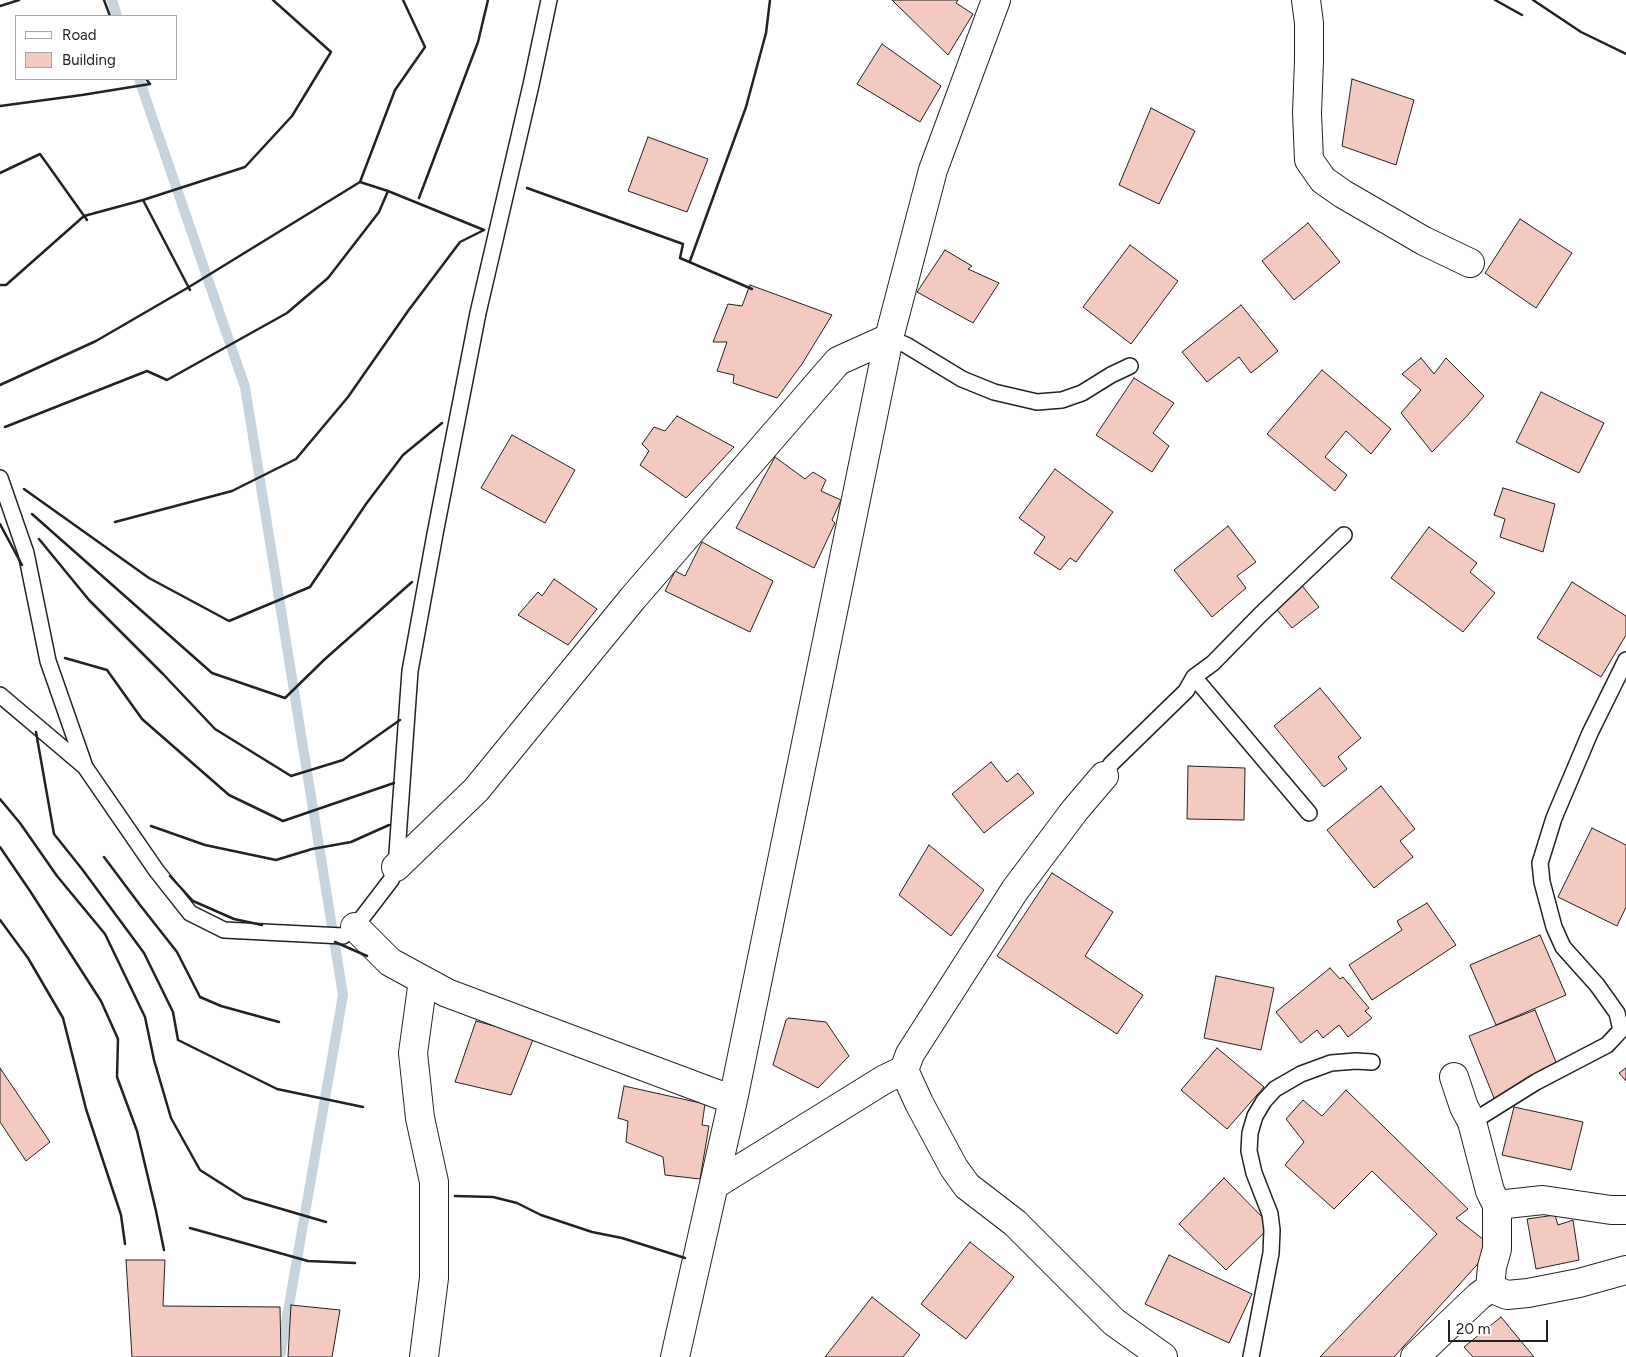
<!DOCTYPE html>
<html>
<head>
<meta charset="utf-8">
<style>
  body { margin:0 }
  #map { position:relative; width:1626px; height:1357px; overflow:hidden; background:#fff; font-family:Figtree,sans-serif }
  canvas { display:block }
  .legend { position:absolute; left:15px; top:15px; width:162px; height:65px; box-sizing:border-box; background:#fff; border:1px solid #a7a7a7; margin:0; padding:6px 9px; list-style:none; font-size:15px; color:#222 }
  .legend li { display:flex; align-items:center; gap:10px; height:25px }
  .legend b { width:25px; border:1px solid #a7a7a7 }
  .scale { position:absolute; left:1448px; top:1320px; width:100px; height:22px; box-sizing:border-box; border:2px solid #222; border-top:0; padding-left:6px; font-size:15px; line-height:18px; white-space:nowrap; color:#222; -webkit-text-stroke:4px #fff; paint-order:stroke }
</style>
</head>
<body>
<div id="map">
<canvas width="1626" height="1357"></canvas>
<ul class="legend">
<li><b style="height:6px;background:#fff"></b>Road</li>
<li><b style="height:14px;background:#f3c9c0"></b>Building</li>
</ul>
<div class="scale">20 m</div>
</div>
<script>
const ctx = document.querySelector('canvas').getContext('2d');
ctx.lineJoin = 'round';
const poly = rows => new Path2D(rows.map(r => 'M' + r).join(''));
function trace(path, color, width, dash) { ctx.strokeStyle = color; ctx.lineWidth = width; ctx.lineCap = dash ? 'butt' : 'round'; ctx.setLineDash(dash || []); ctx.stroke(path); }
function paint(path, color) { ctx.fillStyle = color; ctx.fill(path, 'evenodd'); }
trace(poly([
  [112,0,117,16],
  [139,79,245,387,343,995,280,1357]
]), '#c7d3dd', 10);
const building = poly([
  [892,0,958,0,956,3,973,14,948,55,892,0],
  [882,44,941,86,920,122,857,84,882,44],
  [1352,79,1414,100,1396,165,1342,146,1352,79],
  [1151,108,1195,131,1159,204,1119,185,1151,108],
  [648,137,708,159,687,212,628,191,648,137],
  [1520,219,1572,253,1536,308,1485,273,1520,219],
  [1308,223,1340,262,1294,300,1262,261,1308,223],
  [1130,245,1178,281,1131,344,1083,307,1130,245],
  [945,250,972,266,968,269,999,283,973,323,917,292,945,250],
  [750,285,832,315,802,364,777,398,733,383,734,375,717,371,727,342,713,342,728,304,742,306,750,285],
  [1241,305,1278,351,1251,373,1239,357,1207,382,1182,352,1241,305],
  [1421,358,1434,374,1446,358,1484,396,1467,416,1432,452,1401,413,1421,390,1402,374,1421,358],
  [1322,370,1391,429,1371,454,1346,431,1325,457,1347,475,1335,491,1267,434,1322,370],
  [1134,378,1174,403,1153,433,1169,446,1152,472,1096,435,1134,378],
  [1541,392,1604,423,1579,473,1516,442,1541,392],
  [677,416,734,447,686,498,640,465,649,451,642,444,654,427,665,431,677,416],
  [512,435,575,470,545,523,481,488,512,435],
  [775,457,805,479,813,472,826,480,821,491,841,500,832,520,835,523,814,568,736,528,775,457],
  [1055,469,1113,512,1076,562,1070,558,1060,570,1034,553,1045,537,1019,518,1055,469],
  [1503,488,1555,504,1543,552,1500,537,1505,519,1494,515,1503,488],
  [1228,526,1256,562,1237,576,1246,588,1212,617,1174,570,1228,526],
  [1429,527,1477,563,1470,572,1495,593,1463,632,1391,578,1429,527],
  [702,542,773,581,750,632,665,591,675,571,685,576,702,542],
  [554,579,597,609,568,645,518,615,538,592,542,596,554,579],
  [1572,582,1626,616,1626,635,1601,677,1537,638,1572,582],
  [1300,583,1319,607,1292,628,1273,605,1300,583],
  [1320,688,1361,738,1338,757,1347,769,1324,787,1274,726,1320,688],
  [991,762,1007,782,1018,773,1034,793,984,833,952,794,991,762],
  [1188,766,1245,768,1244,820,1187,819,1188,766],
  [1381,786,1415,829,1400,841,1413,857,1374,888,1327,830,1381,786],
  [1592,828,1626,845,1626,907,1617,926,1558,897,1592,828],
  [929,845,984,890,951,936,899,895,929,845],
  [1052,873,1113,912,1085,956,1143,995,1117,1034,997,956,1052,873],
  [1427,903,1456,945,1372,1000,1349,965,1402,930,1397,921,1427,903],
  [1540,935,1566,995,1496,1025,1470,965,1540,935],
  [1330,968,1340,979,1343,977,1369,1008,1365,1011,1372,1018,1348,1037,1339,1025,1323,1038,1317,1030,1301,1043,1276,1012,1330,968],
  [1216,976,1274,988,1261,1050,1204,1038,1216,976],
  [1535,1010,1562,1077,1496,1103,1469,1036,1535,1010],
  [789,1018,826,1022,849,1056,818,1088,773,1065,786,1020,789,1018],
  [476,1021,534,1037,511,1095,455,1082,476,1021],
  [1217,1048,1264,1087,1227,1129,1181,1090,1217,1048],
  [0,1068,50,1142,26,1161,0,1122,0,1068],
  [1626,1068,1626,1081,1619,1073,1626,1068],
  [624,1086,705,1104,702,1125,709,1126,700,1179,665,1175,663,1157,626,1142,628,1121,618,1118,624,1086],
  [1346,1090,1468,1209,1456,1218,1493,1247,1394,1357,1320,1357,1437,1234,1372,1171,1334,1209,1285,1165,1304,1142,1286,1119,1303,1100,1322,1116,1346,1090],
  [1514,1107,1583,1122,1571,1170,1502,1155,1514,1107],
  [1224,1178,1271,1226,1226,1270,1179,1224,1224,1178],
  [1555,1215,1558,1225,1573,1220,1579,1260,1536,1269,1527,1219,1555,1215],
  [970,1242,1014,1277,966,1339,921,1304,970,1242],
  [1169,1255,1252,1294,1229,1343,1145,1304,1169,1255],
  [126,1260,165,1260,163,1306,280,1307,281,1357,132,1357,126,1260],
  [872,1297,920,1335,903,1357,825,1357,872,1297],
  [291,1305,340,1310,332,1357,288,1357,291,1305],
  [1501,1317,1534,1357,1473,1357,1464,1347,1501,1317]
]);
paint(building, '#f3c9c0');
trace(building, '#222', 1);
const lane = poly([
  [889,338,906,345,962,379,994,392,1037,402,1062,400,1082,393,1111,375,1130,366],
  [0,478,26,553,48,661,85,767,156,870,190,913,224,930,343,936,355,927,391,880,396,867,410,671,435,534,478,313,531,85,549,0],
  [1194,677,1309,813],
  [0,695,84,766],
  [1104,776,1111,764,1186,691,1194,677,1213,663,1260,615,1344,535],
  [1472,1122,1536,1082,1607,1045,1621,1030,1617,1013,1597,985,1563,947,1554,927,1542,882,1540,863,1554,818,1590,733,1626,660],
  [1251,1357,1271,1253,1272,1230,1270,1214,1254,1173,1249,1151,1250,1133,1255,1116,1264,1101,1275,1089,1301,1074,1331,1063,1356,1061,1372,1062]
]);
const street = poly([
  [1306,0,1309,23,1309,61,1307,113,1309,160,1323,180,1343,194,1424,241,1470,263],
  [1104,776,1075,810,1015,890,910,1054,904,1070,919,1103,954,1168,967,1186,1015,1223,1114,1322,1163,1357],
  [396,867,476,790,633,598,838,361,889,338],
  [355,927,390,962,447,993,733,1100],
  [423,980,413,1053,420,1118,434,1182,434,1278,424,1357],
  [714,1185,885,1079,904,1070],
  [1497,1205,1543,1200,1611,1210,1626,1210],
  [1490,1288,1507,1295,1528,1293,1579,1283,1626,1270],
  [675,1357,733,1100,889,338,933,170,996,0],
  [1415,1357,1479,1296,1490,1288,1492,1267,1497,1249,1497,1205,1490,1191,1472,1122,1464,1107,1454,1077]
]);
trace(lane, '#222', 18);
trace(street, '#222', 30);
trace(lane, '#fff', 15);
trace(street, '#fff', 28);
trace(poly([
  [104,0,110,16],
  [1495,0,1522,15],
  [1533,0,1581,32,1626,54],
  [0,6,19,0],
  [0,106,82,95,150,84,146,79],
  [0,173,40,154,87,220],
  [360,182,388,191,484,230],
  [527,188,683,244,680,258,752,289],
  [419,198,478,42,488,0],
  [143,200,190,290],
  [690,261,746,107,766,33,770,0],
  [0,285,6,285,84,216,143,200,245,167,292,116,331,52,273,0],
  [0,385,96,341,189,287,360,182,395,90,425,47,403,0],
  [5,427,147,371,167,380,287,313,328,278,379,212,388,191],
  [24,489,149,578,229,621,310,587,366,504,403,455,442,423],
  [32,514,212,673,285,698,325,659,412,582],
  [115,522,232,491,296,459,348,397,408,311,460,242,484,230],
  [0,524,22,565],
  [39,539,89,600,163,674,215,729,291,776,343,760,400,720],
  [65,658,107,670,142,719,229,795,283,821,394,783],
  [36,732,54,834,82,869,144,953,173,1012,178,1040,277,1089,363,1107],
  [0,799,20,823,57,876,105,934,145,1017,154,1060,171,1118,200,1170,244,1198,326,1222],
  [151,826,205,845,276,860,312,849,351,842,389,825],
  [0,847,30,891,101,1001,118,1039,117,1077,137,1131,156,1211,164,1250],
  [104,857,140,905,177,952,200,997,221,1006,279,1022],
  [170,876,193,901,234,919,262,925],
  [0,920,28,958,63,1018,86,1109,121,1215,125,1244],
  [335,942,367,956],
  [455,1196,493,1197,517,1203,541,1215,592,1232,622,1238,685,1258],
  [190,1228,308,1261,355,1263]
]), '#222', 2.5);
</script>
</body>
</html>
